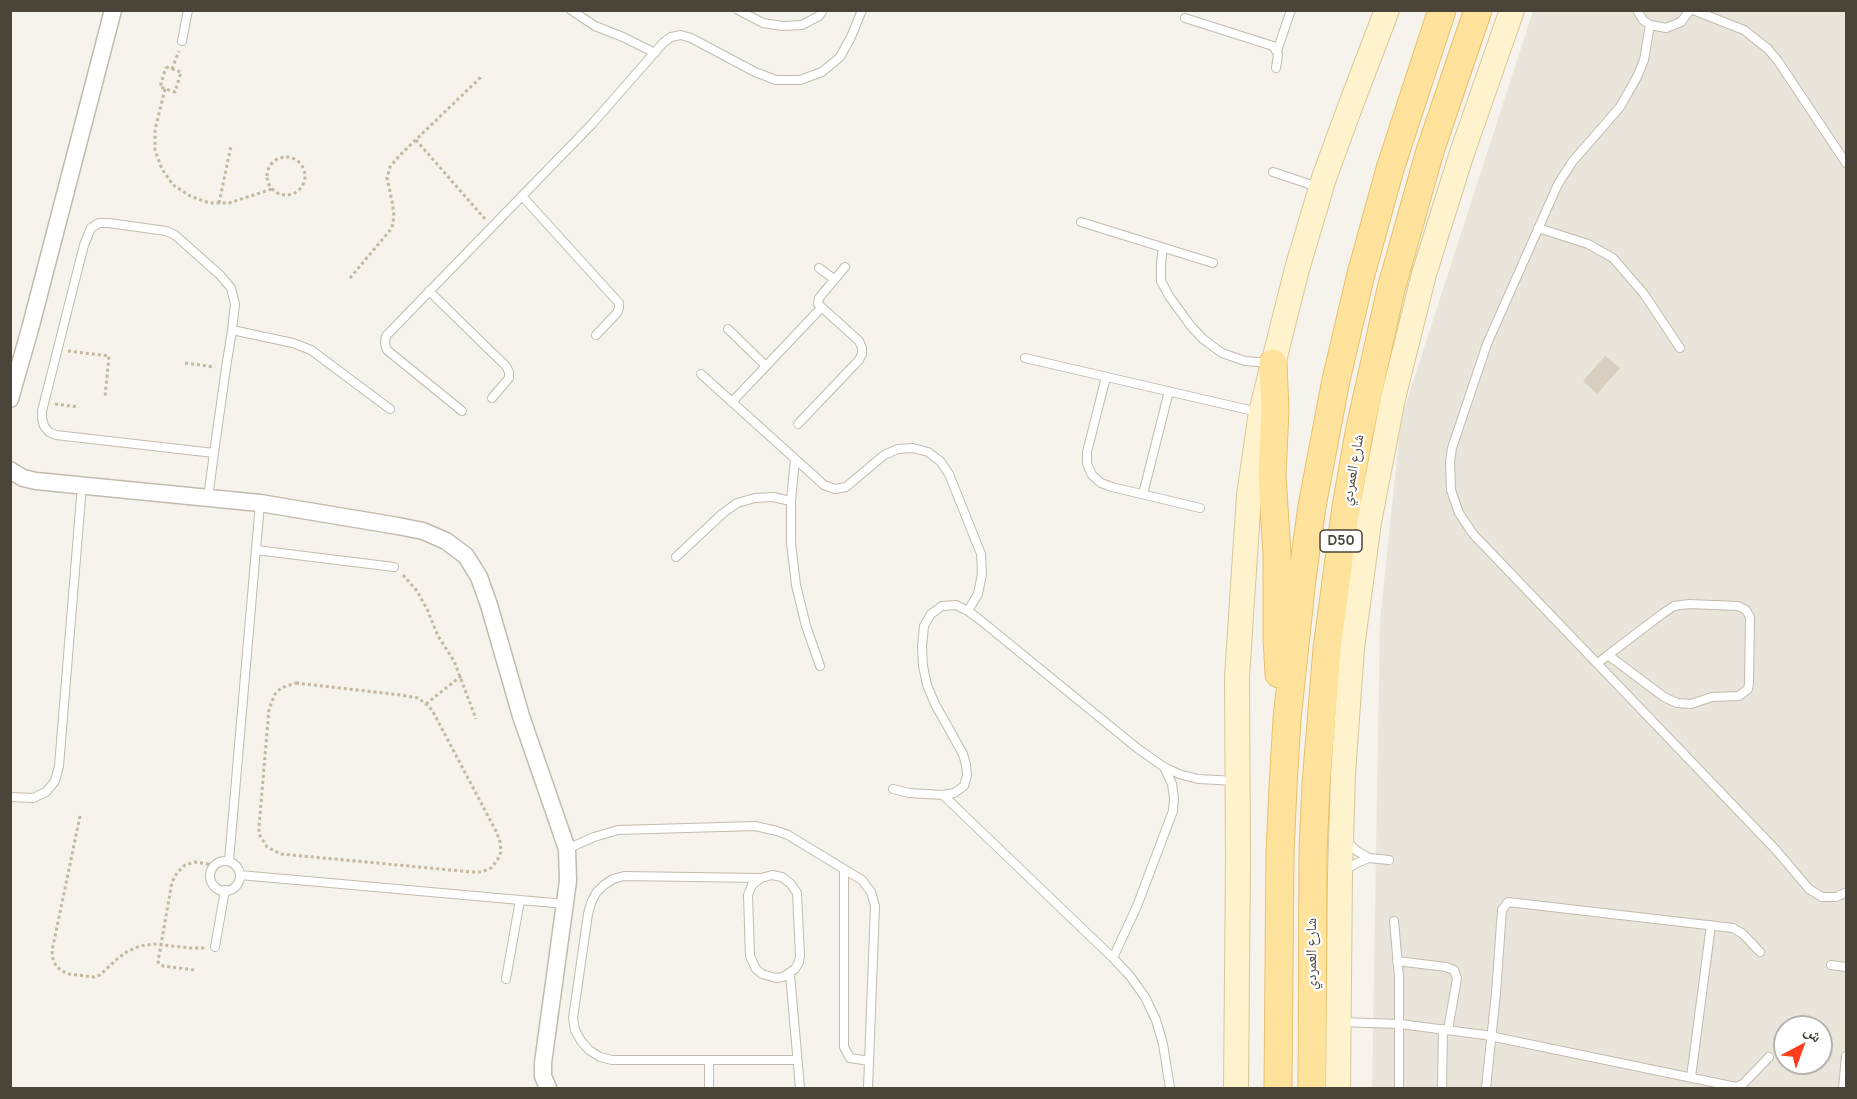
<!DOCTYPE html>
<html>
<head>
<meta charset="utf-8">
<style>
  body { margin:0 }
  #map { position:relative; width:1857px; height:1099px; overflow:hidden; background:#f6f3ec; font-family:Manrope,"Noto Naskh Arabic",sans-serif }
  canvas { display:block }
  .frame { position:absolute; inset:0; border:12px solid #4b4439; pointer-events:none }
  .north { position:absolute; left:1773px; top:1015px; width:60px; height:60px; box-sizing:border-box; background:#fff; border:2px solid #b7b4b0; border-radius:50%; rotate:41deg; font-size:16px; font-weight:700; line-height:24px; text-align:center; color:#4b4439 }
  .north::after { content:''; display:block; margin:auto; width:21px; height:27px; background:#fc3f1d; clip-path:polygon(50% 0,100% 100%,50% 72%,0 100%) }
</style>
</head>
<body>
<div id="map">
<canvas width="1857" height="1099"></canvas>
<div class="frame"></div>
<div class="north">ش</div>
</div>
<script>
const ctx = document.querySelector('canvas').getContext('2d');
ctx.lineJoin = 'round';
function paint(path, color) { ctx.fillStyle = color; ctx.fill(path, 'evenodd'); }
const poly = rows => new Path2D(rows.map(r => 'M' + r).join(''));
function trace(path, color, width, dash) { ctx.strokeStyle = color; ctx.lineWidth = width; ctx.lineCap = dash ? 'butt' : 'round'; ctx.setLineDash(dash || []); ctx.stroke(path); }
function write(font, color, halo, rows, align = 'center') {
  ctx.font = font + ' Manrope,"Noto Naskh Arabic",sans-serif'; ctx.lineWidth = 4.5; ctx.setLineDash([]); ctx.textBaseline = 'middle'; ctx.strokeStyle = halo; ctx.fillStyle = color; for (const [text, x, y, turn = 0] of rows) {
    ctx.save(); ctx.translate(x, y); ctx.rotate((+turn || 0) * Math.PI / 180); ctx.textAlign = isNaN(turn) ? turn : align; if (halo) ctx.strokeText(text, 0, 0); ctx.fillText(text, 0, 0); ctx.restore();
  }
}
paint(poly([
  [1533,11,1846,11,1846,1088,1372,1088,1380,621,1401,419],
  [1785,1027,1821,1027,1821,1063,1785,1063]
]), '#eae5da');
paint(poly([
  [1605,356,1620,368,1597,394,1583,381]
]), '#d8cfc1');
const lane = poly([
  [571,10,595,26,623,37,655,53],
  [738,10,763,23,783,26,802,25,819,16,823,10],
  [1637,10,1643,20,1650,25,1666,28,1681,22,1690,10],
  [1693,10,1744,30,1768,49,1778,61,1846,163],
  [1185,18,1273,46,1278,54,1276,68],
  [1650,25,1644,60,1637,77,1620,107,1573,161,1558,184,1487,344,1452,448,1450,462,1451,490,1459,513,1473,534,1776,850,1809,889,1822,897,1836,897,1845,893],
  [182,41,188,10],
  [1277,51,1291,10],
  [1273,172,1318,187],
  [522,196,619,303,619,308,617,313,596,335],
  [1081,222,1213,263],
  [1538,228,1588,244,1613,258,1644,294,1680,348],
  [1163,248,1161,263,1161,281,1169,296,1190,325,1203,339,1222,353,1245,361,1270,363],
  [819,268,834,279],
  [429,291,506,366,509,372,509,378,492,398],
  [728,329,766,366],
  [232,330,293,343,311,350,390,409],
  [1025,358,1258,412],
  [701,374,824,485,835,489,846,487,884,455,898,449,913,448,928,452,940,461,949,474,981,554,982,574,978,594,968,611],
  [1106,377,1087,452,1087,464,1092,475,1101,483,1112,487,1200,508],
  [732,402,821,308],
  [462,411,387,350,385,343,386,336,592,124,663,43,671,37,681,35,691,38,755,72,776,80,800,80,822,72,840,57,851,37,862,10],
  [798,424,859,360,862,354,862,348,859,341,818,304,819,298,845,267],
  [795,459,791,501,791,543,796,585,806,626,820,666],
  [1143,494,1169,391],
  [208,498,214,453,226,368,232,330,235,304,231,288,220,275,175,235,166,231,109,223,99,223,91,228,84,245,42,411,42,418,44,426,49,432,56,435,214,453],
  [256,550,394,567],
  [676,557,722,514,737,503,755,498,773,497,791,501],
  [1598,663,1608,655,1662,614,1674,606,1689,604,1738,606,1746,610,1750,617,1749,683,1748,689,1739,696,1712,697,1691,704,1677,703,1664,697,1608,655],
  [893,789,909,793,943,795,954,793,964,786,967,775,966,765,963,754,935,704,927,685,923,666,922,646,924,626,931,614,942,606,956,605,968,611,979,619,1137,748,1164,767,1179,774,1198,779,1237,781],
  [943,795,1113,958,1130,976,1145,997,1156,1020,1163,1044,1170,1088],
  [10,797,33,798,46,792,55,781,59,766,82,485],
  [1345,840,1357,851,1369,858,1389,860],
  [567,849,594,837,618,830,755,826,777,831,788,835,862,880,871,892,875,906,868,1088],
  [229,861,260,503],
  '210 876a15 15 0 1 1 30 0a15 15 0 1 1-30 0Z',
  [844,870,844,1047,850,1058,869,1061],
  [1343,871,1357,863,1369,858],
  [240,875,565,904],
  [772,875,782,877,791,884,797,893,800,956,799,962,795,969,783,977,776,978,762,974,756,969,750,956,748,895,752,885,761,878,772,875],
  [761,878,624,876,613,879,604,885,596,893,591,903,588,914,573,1018,575,1030,581,1041,589,1050,600,1057,612,1060,797,1060],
  [1394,921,1399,977,1399,1088],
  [215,947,225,890],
  [1113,958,1137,906,1173,811,1174,798,1172,784,1164,767],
  [1397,961,1446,967,1454,970,1457,978,1448,1030],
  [1831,965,1846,967],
  [790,974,800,1088],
  [506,979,520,900],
  [1339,1022,1400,1024,1485,1035,1736,1087,1743,1084,1769,1057],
  [1691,1077,1711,925],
  [709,1088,709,1060],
  [1442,1088,1443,1029],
  [1486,1088,1496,993,1502,910,1508,902,1733,928,1743,934,1760,952],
  [1843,1088,1846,1056]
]);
const street = poly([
  [10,399,30,329,113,10],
  [10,470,23,478,36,481,260,503,398,526,423,531,446,541,466,556,479,577,489,605,521,716,567,849,568,881,543,1063,543,1076,548,1088]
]);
const secondary = poly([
  [1236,1088,1238,861,1237,677,1249,495,1261,412,1297,269,1324,178,1350,107,1387,10],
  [1338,1088,1340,874,1343,774,1352,648,1369,522,1393,398,1424,274,1462,153,1512,10]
]);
const primary = poly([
  [1273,363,1275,410,1272,476,1277,554,1277,638,1279,674],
  [1278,1088,1280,854,1283,787,1287,719,1302,579,1312,506,1336,380,1361,274,1390,169,1442,10],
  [1312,1088,1313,852,1316,784,1327,649,1346,507,1359,433,1391,289,1430,151,1478,10]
]);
trace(lane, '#c2bbae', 10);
trace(street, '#c2bbae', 19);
trace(secondary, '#d6c79b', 26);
trace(primary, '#e6c16a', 29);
trace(poly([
  [166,67,181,72,175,92,160,87,166,67],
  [172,69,179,51],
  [165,89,155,130,155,150,162,169,173,185,190,196,209,203,229,203,272,189],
  [416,140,485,219],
  '267 176a19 19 0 1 1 38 0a19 19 0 1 1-38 0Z',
  [219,203,231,146],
  [350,278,392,228,394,216,392,201,387,178,390,167,400,155,481,77],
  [68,351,109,356,105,397],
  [185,363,215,367],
  [55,404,79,407],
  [403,575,417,591,427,609,438,636,454,661,476,719],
  [296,683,401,695,418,698,426,704,432,710,497,833,500,842,501,852,497,861,491,868,482,872,472,872,281,854,267,847,259,834,259,827,269,709,275,694,281,688,296,683],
  [426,704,461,676],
  [80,816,52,951,53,959,56,966,62,971,69,974,94,977,100,975,117,959,128,951,140,946,154,944,190,948,205,948],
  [194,970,163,966,158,962,172,882,177,873,185,865,195,862,215,865]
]), '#c4b79f', 3, [3, 3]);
trace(lane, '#fff', 8);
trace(street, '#fff', 16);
trace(secondary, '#fff3cd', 24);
trace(primary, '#ffe39c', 27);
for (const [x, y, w] of [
  [1341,541,42]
]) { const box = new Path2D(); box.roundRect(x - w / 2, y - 11, w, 22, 4.5); ctx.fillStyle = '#fff'; ctx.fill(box); trace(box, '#4b4439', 1.5); }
write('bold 14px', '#4b4439', null, [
  ["D50",1341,541]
]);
write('15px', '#4b4439', '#fff', [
  ["شارع العمردي",1353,470,-80],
  ["شارع العمردي",1312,954,-90]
]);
</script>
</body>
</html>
